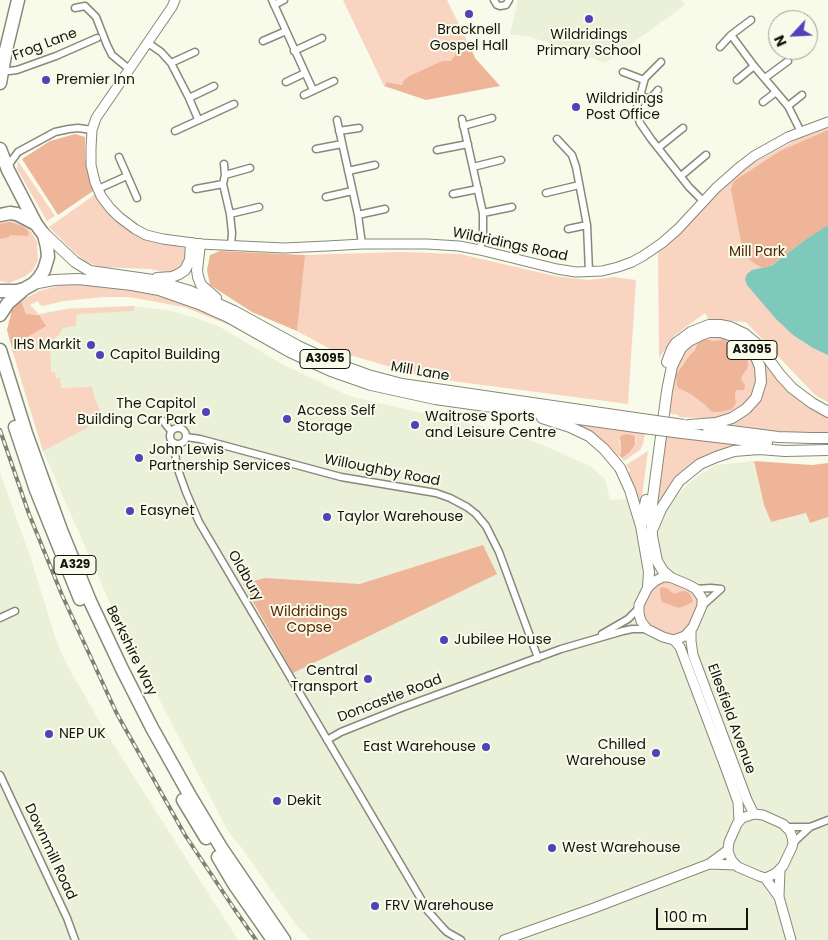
<!DOCTYPE html>
<html>
<head>
<meta charset="utf-8">
<style>
  body { margin:0 }
  #map { position:relative; width:828px; height:940px; overflow:hidden; background:#f8fbea; font-family:Poppins,sans-serif }
  canvas { display:block }
  .north { position:absolute; left:768px; top:10px; width:50px; height:50px; box-sizing:border-box; background:#f8fbea; border:1px solid #9c9f92; border-radius:50%; rotate:245deg; font-size:14px; font-weight:700; line-height:20px; text-align:center; color:#13140e }
  .north::after { content:''; display:block; margin:auto; width:18px; height:22px; background:#5242b9; clip-path:polygon(50% 0,100% 100%,50% 72%,0 100%) }
  .scale { position:absolute; left:656px; top:908px; width:92px; height:22px; box-sizing:border-box; border:2px solid #13140e; border-top:0; padding-left:6px; font-size:15px; line-height:18px; white-space:nowrap; color:#13140e; -webkit-text-stroke:4px #f8fbea; paint-order:stroke }
</style>
</head>
<body>
<div id="map">
<canvas width="828" height="940"></canvas>
<div class="north">N</div>
<div class="scale">100 m</div>
</div>
<script>
const ctx = document.querySelector('canvas').getContext('2d');
ctx.lineJoin = 'round';
function paint(path, color) { ctx.fillStyle = color; ctx.fill(path, 'evenodd'); }
const poly = rows => new Path2D(rows.map(r => 'M' + r).join(''));
function trace(path, color, width, dash) { ctx.strokeStyle = color; ctx.lineWidth = width; ctx.lineCap = dash ? 'butt' : 'round'; ctx.setLineDash(dash || []); ctx.stroke(path); }
function write(font, color, halo, rows, align = 'center') {
  ctx.font = font + ' Poppins,sans-serif'; ctx.lineWidth = 4; ctx.setLineDash([]); ctx.textBaseline = 'middle'; ctx.strokeStyle = halo; ctx.fillStyle = color; for (const [text, x, y, turn = 0] of rows) {
    ctx.save(); ctx.translate(x, y); ctx.rotate((+turn || 0) * Math.PI / 180); ctx.textAlign = isNaN(turn) ? turn : align; if (halo) ctx.strokeText(text, 0, 0); ctx.fillText(text, 0, 0); ctx.restore();
  }
}
paint(poly([
  [518,0,681,0,685,5,605,63,531,37,510,34],
  [21,301,26,314,39,314,68,308,134,306,167,310,193,317,218,326,286,366,349,396,430,415,510,432,547,447,590,466,605,479,610,500,676,497,685,487,699,475,716,465,754,461,764,505,771,522,806,513,810,523,828,517,828,940,310,940,294,922,241,847,228,831,116,617,43,451,24,392,7,330,12,310],
  [0,472,31,559,57,643,67,665,108,736,238,940,0,940]
]), '#ebf0d8');
paint(poly([
  [343,0,447,0,472,51,468,49,451,61,442,61,409,76,404,80,403,85,387,82,384,86],
  [828,126,828,402,815,395,746,322,709,320,705,313,675,335,659,358,658,252,707,202,744,168,803,136],
  [18,161,55,216,47,221,17,169],
  [97,193,111,213,165,243,187,249,185,266,173,274,150,269,100,267,85,261,73,251,49,227],
  [4,221,14,221,29,228,37,242,38,260,33,270,26,276,9,283,0,281,0,222],
  [401,252,460,254,555,276,588,280,614,277,636,280,628,404,429,378,332,350,297,331,304,255],
  [66,284,102,284,150,293,183,301,234,327,184,307,129,297,104,297,63,301,43,306,40,305,38,301,30,305,39,314,26,314,21,301,39,291],
  [134,306,134,311,77,314,76,326,63,328,58,336,56,336,55,340,50,341,51,372,55,372,56,378,60,378,61,388,92,387,94,396,104,419,43,451,13,352,23,348,31,316,68,309],
  [706,327,717,327,729,328,740,333,751,341,794,394,811,407,828,416,828,434,781,434,731,425,731,423,742,417,756,402,762,389,763,373,762,365,757,352,746,339,734,332,727,329,712,328,699,331,687,338,681,342,672,356,665,382,663,381,671,356,676,346,689,334],
  [702,336,728,336,747,349,758,372,754,392,739,411,717,419,679,417,678,415,667,413,679,354],
  [705,339,714,341,724,339,739,348,745,353,745,372,742,374,741,379,743,382,744,390,737,390,735,393,736,403,729,410,721,412,712,412,705,405,692,395,678,388,677,385,677,373,683,365,686,360,692,354,696,346],
  [552,419,645,433,643,444,640,450,624,461,622,458,630,452,635,445,636,440,635,437,633,435,626,434,622,435,619,441,621,454,616,457],
  [665,436,679,438,679,437,754,447,703,461,654,517],
  [648,451,642,496,641,507,627,474,630,471,626,465],
  [666,581,673,582,692,591,695,595,698,602,698,606,690,626,685,632,671,636,649,626,643,618,643,608,652,589,655,584]
]), '#f9d4c1');
paint(poly([
  [468,49,472,51,475,58,500,86,426,100,384,86,387,82,402,85,404,80,409,76,442,61,451,61,458,51],
  [828,130,828,225,805,240,770,266,762,268,751,261,743,252,731,189,734,181,780,151],
  [75,134,85,137,85,158,93,191,58,215,22,159,50,141],
  [10,222,24,227,29,232,28,236,10,235,9,237,0,239,0,224],
  [220,251,305,255,297,331,252,312,210,285,207,270,210,255],
  [21,301,26,314,39,315,46,326,25,338,23,348,13,352,7,330,12,310],
  [705,339,714,341,724,339,739,348,745,353,747,356,748,365,747,369,742,376,741,379,745,385,744,390,737,390,735,393,736,403,732,409,729,410,721,412,712,412,705,405,692,395,678,388,677,385,676,375,677,373,683,365,686,360,694,351,698,343,700,341],
  [626,434,633,435,635,437,635,445,630,452,622,458,619,455,621,454,620,437,622,435],
  [754,461,812,465,828,463,828,517,810,523,806,513,771,522,764,505],
  [483,545,497,574,293,673,243,584,265,578,360,584],
  [662,587,667,588,674,594,682,591,685,591,690,594,693,602,679,608,662,602,660,594,660,589]
]), '#eeb599');
paint(poly([
  [828,225,828,355,813,348,793,335,776,319,747,285,745,279,747,274,752,270,771,266,805,240]
]), '#7ec8bc');
const street = poly([
  [272,0,313,90],
  [494,0,497,5,500,6,506,5,509,0],
  [274,5,284,0],
  [75,8,85,6,96,17,107,45,112,55,129,69],
  [731,35,754,66,788,106,801,132],
  [263,41,286,31],
  [148,43,161,52,171,63,189,98,198,119],
  [720,47,731,35,751,20],
  [294,51,322,38],
  [661,62,645,78,637,107,637,114,640,123,651,139,689,187,703,201],
  [171,63,195,52],
  [2,69,9,71,17,70,56,56,97,38],
  [623,72,644,80],
  [765,78,788,61],
  [737,80,754,66],
  [286,82,305,73],
  [304,95,334,81],
  [189,98,214,86],
  [639,99,652,97,658,90],
  [763,102,776,92],
  [788,106,802,95],
  [462,119,483,213,483,236,480,250],
  [337,120,358,215,362,244],
  [463,126,492,118],
  [175,131,234,104],
  [339,131,359,128],
  [557,139,572,155,576,167,587,225,589,272],
  [658,148,683,128],
  [316,149,342,144],
  [437,150,468,144],
  [119,157,137,198],
  [224,164,225,175,223,184,230,214,232,233,231,246],
  [473,167,501,160],
  [8,168,10,163,18,152,55,132,69,129,78,128,92,130],
  [348,171,375,165],
  [225,175,250,168],
  [681,176,706,155],
  [98,189,127,176],
  [196,189,223,184],
  [546,193,579,185],
  [453,194,478,189],
  [326,197,352,191],
  [483,213,512,207],
  [230,214,259,207],
  [358,215,385,209],
  [568,229,587,225],
  [163,421,171,431],
  '170 436a8 8 0 1 1 16 0a8 8 0 1 1-16 0Z',
  [186,437,200,439,341,477,436,493,450,498,467,507,476,514,486,526,499,552,538,658],
  [175,444,176,464,186,492,199,522,421,899,428,911,443,928,447,932,461,940],
  [696,589,711,588,721,589],
  [702,606,721,589],
  [0,618,15,611],
  [602,634,628,619,638,609],
  [327,740,341,732,401,708,561,649,623,631,632,629,647,629],
  [0,775,67,918,75,940],
  [786,827,810,827,828,820],
  [793,843,810,827]
]);
const secondary = poly([
  [175,0,172,7,96,118,92,130,91,148,91,165,95,182,101,196,110,208,119,217,135,229,146,235,163,239,200,244,284,248,327,246,362,244,427,244,459,246,480,250,557,269,576,272,602,271,618,267,632,262,643,256,662,243,678,229,716,188,741,166,754,156,788,137,828,122],
  [663,577,670,577,689,585,696,589,702,598,702,606,693,627,685,636,674,640,663,637,647,629,641,621,639,614,639,605,648,587,655,581,663,577],
  [691,631,691,641,693,655,747,800,754,814],
  [674,640,680,647,683,655,726,769,738,802,739,820],
  [754,814,763,815,783,824,790,831,792,837,793,843,792,847,783,866,776,873,768,877,765,878,759,876,738,867,732,861,729,854,728,850,729,842,737,824,742,818,754,814],
  [709,864,736,865],
  [765,878,779,897,791,940],
  [779,896,780,870],
  [504,940,594,908,709,864,728,850]
]);
const primary = poly([
  [42,231,75,262,90,271,153,280,190,291,234,311,298,346,335,363,368,375,402,384,635,418],
  [200,244,197,270,198,277,201,285,216,298],
  [157,278,172,277,179,274,185,270,190,260,191,243],
  [33,284,54,280,78,279,132,285,159,290,199,304,228,317,288,351,313,363,331,371,371,385,435,399,636,427],
  [667,362,672,349,676,343,691,332,709,325,720,325,730,327,745,334,757,344,781,376,792,388,812,403,828,412],
  [542,418,570,427,589,436,604,449,620,468,630,490,641,526,649,572,648,587],
  [708,428,778,437,812,438,828,438],
  [682,433,767,443],
  [641,526,646,500],
  [653,528,661,509,679,481,700,464,716,457,734,451,759,449,785,451,828,450],
  [670,577,663,571,657,561,652,536,651,512,667,391,672,366,681,348,689,341,701,335,709,332,721,332,739,338,751,348,756,357,760,367,761,382,756,398,746,409,732,418,716,423,689,425]
]);
const highway = poly([
  [0,83,6,50,18,0],
  [0,149,8,170,36,224],
  [0,215,10,213,17,214,36,224,44,235,47,247,48,257,44,270,39,278,33,284,24,289,17,291,0,291],
  [0,315,8,303,22,291],
  [0,350,26,433,61,530,90,601,122,669,152,728,189,794,222,849,284,940],
  [15,427,36,490,80,599],
  [183,800,206,838],
  [218,857,234,884,273,940]
]);
trace(street, '#87897a', 9);
trace(secondary, '#87897a', 11);
trace(primary, '#87897a', 12);
trace(highway, '#87897a', 15);
trace(street, '#fff', 6);
trace(secondary, '#fff', 9);
trace(primary, '#fff', 10);
trace(highway, '#fff', 12);
const rail = poly([
  [0,430,29,514,62,595,117,714,185,835,235,910,256,940]
]);
trace(rail, '#808176', 4);
trace(rail, '#f8fbea', 2, [5.5]);
const primaryBridge = poly([
  [635,418,684,425],
  [636,427,682,433]
]);
trace(primaryBridge, '#87897a', 12, []);
trace(primaryBridge, '#fff', 10);
for (const [x, y, r, color] of [
  [469,14,5,"#5242b9"],
  [589,19,5,"#5242b9"],
  [46,80,5,"#5242b9"],
  [576,107,5,"#5242b9"],
  [91,345,5,"#5242b9"],
  [100,355,5,"#5242b9"],
  [206,412,5,"#5242b9"],
  [287,419,5,"#5242b9"],
  [415,425,5,"#5242b9"],
  [139,458,5,"#5242b9"],
  [130,511,5,"#5242b9"],
  [327,517,5,"#5242b9"],
  [444,640,5,"#5242b9"],
  [368,679,5,"#5242b9"],
  [49,734,5,"#5242b9"],
  [486,747,5,"#5242b9"],
  [656,753,5,"#5242b9"],
  [277,801,5,"#5242b9"],
  [552,848,5,"#5242b9"],
  [375,906,5,"#5242b9"]
]) { const dot = new Path2D(); dot.arc(x, y, r, 0, 2 * Math.PI); ctx.fillStyle = color; ctx.fill(dot); trace(dot, '#f8fbea', 2); }
for (const [x, y, w] of [
  [752,350,50],
  [325,359,50],
  [75,565,42]
]) { const box = new Path2D(); box.roundRect(x - w / 2, y - 9.5, w, 19, 4); ctx.fillStyle = '#f8fbea'; ctx.fill(box); trace(box, '#13140e', 1); }
write('bold 12px', '#13140e', null, [
  ["A3095",752,350],
  ["A3095",325,359],
  ["A329",75,565]
]);
write('14px', '#13140e', '#f8fbea', [
  ["Bracknell",469,30,"center"],
  ["Gospel Hall",469,46,"center"],
  ["Wildridings",589,35,"center"],
  ["Primary School",589,51,"center"],
  ["Premier Inn",56,80],
  ["Wildridings",586,99],
  ["Post Office",586,115],
  ["IHS Markit",81,345,"right"],
  ["Capitol Building",110,355],
  ["The Capitol",196,404,"right"],
  ["Building Car Park",196,420,"right"],
  ["Access Self",297,411],
  ["Storage",297,427],
  ["Waitrose Sports",425,417],
  ["and Leisure Centre",425,433],
  ["John Lewis",149,450],
  ["Partnership Services",149,466],
  ["Easynet",140,511],
  ["Taylor Warehouse",337,517],
  ["Jubilee House",454,640],
  ["Central",358,671,"right"],
  ["Transport",358,687,"right"],
  ["NEP UK",59,734],
  ["Chilled",646,745,"right"],
  ["Warehouse",646,761,"right"],
  ["East Warehouse",476,747,"right"],
  ["Dekit",287,801],
  ["West Warehouse",562,848],
  ["FRV Warehouse",385,906]
], 'left');
write('14px', '#13140e', '#f8fbea', [
  ["Frog Lane",45,45,-21],
  ["Wildridings Road",510,245,12],
  ["Mill Lane",420,372,10],
  ["Willoughby Road",382,471,11],
  ["Oldbury",245,576,60],
  ["Berkshire Way",131,651,64],
  ["Doncastle Road",390,699,-21],
  ["Ellesfield Avenue",731,719,70],
  ["Downmill Road",50,852,65]
]);
write('14px', '#562403', '#f8fbea', [
  ["Mill Park",757,252],
  ["Wildridings",309,612],
  ["Copse",309,628]
]);
</script>
</body>
</html>
